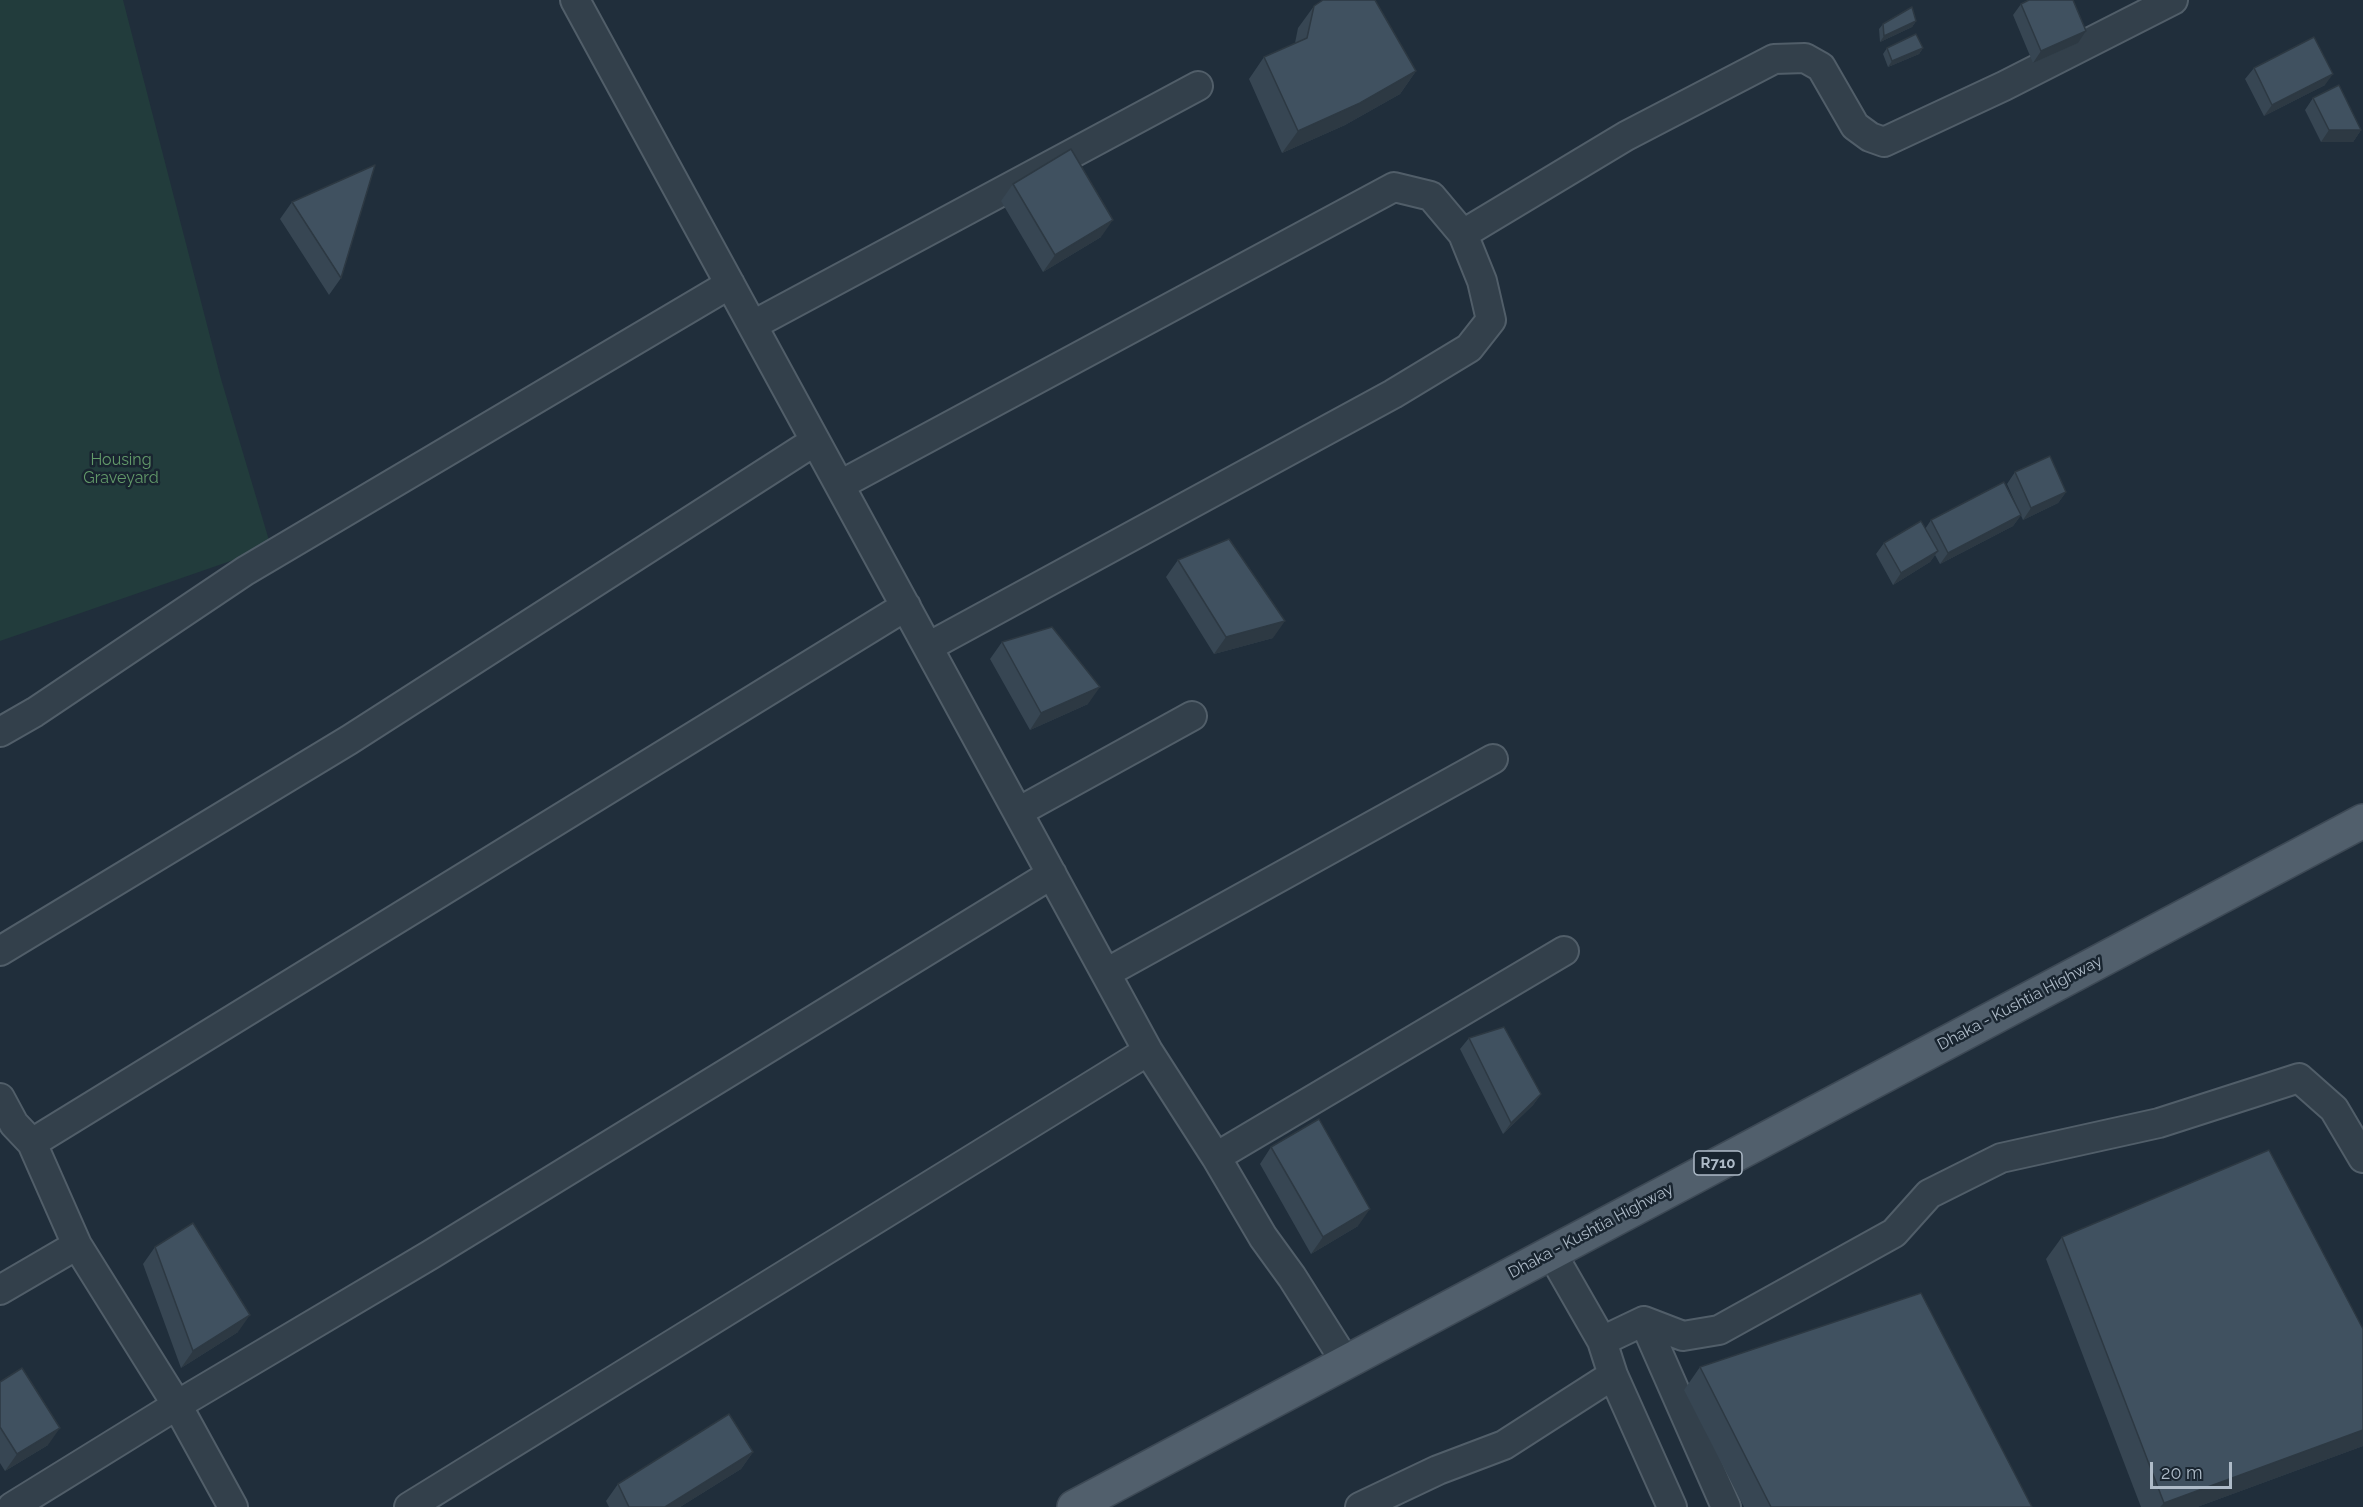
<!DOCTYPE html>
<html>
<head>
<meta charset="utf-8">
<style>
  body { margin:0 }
  #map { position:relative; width:2363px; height:1507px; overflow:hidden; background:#202e3b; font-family:Raleway,sans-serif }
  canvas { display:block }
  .scale { position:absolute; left:2150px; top:1462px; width:82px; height:27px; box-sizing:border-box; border:3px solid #aebbc8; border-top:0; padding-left:8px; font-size:18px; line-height:21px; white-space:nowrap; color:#aebbc8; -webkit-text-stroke:4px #192530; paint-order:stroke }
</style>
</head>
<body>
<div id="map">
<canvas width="2363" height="1507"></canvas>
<div class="scale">20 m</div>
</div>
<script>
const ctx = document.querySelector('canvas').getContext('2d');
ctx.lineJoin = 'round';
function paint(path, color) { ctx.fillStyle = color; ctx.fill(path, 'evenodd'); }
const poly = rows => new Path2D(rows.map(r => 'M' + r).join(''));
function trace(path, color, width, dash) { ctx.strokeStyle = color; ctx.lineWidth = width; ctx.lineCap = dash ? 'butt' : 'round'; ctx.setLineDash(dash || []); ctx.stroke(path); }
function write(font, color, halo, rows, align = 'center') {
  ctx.font = font + ' Raleway,sans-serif'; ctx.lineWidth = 5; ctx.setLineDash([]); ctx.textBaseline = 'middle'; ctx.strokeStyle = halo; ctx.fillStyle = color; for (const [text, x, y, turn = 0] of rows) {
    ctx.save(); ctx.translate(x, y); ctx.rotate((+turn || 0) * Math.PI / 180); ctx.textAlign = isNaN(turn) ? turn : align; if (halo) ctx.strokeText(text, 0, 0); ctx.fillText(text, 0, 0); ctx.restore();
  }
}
paint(poly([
  [0,0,123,0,221,379,271,547,0,641]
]), '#223c3c');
const street = poly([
  [575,0,1148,1051,1216,1157,1263,1237,1292,1277,1345,1361],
  [1463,234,1626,136,1774,59,1805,58,1821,67,1855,126,1870,137,1884,142,2004,86,2173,0],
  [753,325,1198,86],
  [840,485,1394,187,1431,196,1463,234,1482,281,1491,320,1469,348,1393,394,928,647],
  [0,732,35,712,245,571,730,284],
  [1018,812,1192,716],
  [0,951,349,740,815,441],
  [1106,973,1493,759],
  [0,1098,14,1124,32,1143,77,1245,177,1405,233,1507],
  [32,1143,906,606],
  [1216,1157,1564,951],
  [1551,1252,1602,1341,1613,1375,1672,1507],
  [0,1290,77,1245],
  [1644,1321,1726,1507],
  [1602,1341,1644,1321,1683,1336,1719,1330,1894,1233,1929,1194,2001,1158,2159,1123,2299,1078,2334,1109,2363,1158],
  [12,1507,177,1405,430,1255,1052,874],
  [409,1507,1148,1051],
  [1360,1507,1438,1470,1504,1445,1613,1375]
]);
const primary = poly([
  [1074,1507,2363,821]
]);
trace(street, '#515e69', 32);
trace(primary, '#3d4955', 36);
trace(street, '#33404b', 28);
trace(primary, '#515f6c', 33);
paint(poly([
  [2021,4,2078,43,2033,63,2013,15],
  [1314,6,1416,71,1400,94,1345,125,1282,153,1249,79,1264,57,1295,43,1298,28],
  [1916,21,1912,27,1880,42,1879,29,1883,24],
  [1887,48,1923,48,1919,54,1888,67,1883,54],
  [2254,68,2325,85,2264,116,2245,79],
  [2313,98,2361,130,2353,142,2321,142,2305,110],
  [1013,184,1101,237,1043,272,1001,201],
  [292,202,341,278,329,295,280,219],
  [2015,472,2066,492,2058,503,2023,520,2007,484],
  [2021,515,2013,526,1940,564,1935,555,1930,562,1893,585,1876,554,1884,543,1925,529,1931,520],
  [1178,560,1273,638,1214,654,1166,577],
  [1002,642,1088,704,1030,730,990,659],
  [1469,1038,1541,1094,1533,1105,1503,1134,1460,1049],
  [1271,1147,1358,1226,1311,1254,1260,1164],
  [2062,1237,2363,1329,2363,1446,2197,1507,2141,1507,2046,1259],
  [155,1247,238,1332,181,1368,143,1264],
  [1700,1367,2032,1507,1744,1507,1684,1390],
  [0,1382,48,1445,5,1471,0,1463],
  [753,1452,741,1469,680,1507,609,1507,606,1501,618,1484]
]), '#374653');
paint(poly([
  [1916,21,1912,27,1880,42,1884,36],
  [2086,31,2078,43,2033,63,2041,51],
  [1923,48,1919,54,1888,67,1892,61],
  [1416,71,1400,94,1345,125,1282,153,1298,131],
  [2333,74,2325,85,2264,116,2272,105],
  [2329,130,2361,130,2353,142,2321,142],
  [1113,220,1101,237,1043,272,1055,255],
  [2066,492,2058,503,2023,520,2031,508],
  [2021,515,2013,526,1940,564,1948,553],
  [1938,551,1930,562,1893,585,1901,573],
  [1285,621,1273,638,1214,654,1226,637],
  [1100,687,1088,704,1030,730,1041,713],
  [1541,1094,1533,1105,1503,1134,1511,1123],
  [1370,1209,1358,1226,1311,1254,1323,1237],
  [250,1315,238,1332,181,1368,193,1351],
  [60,1428,48,1445,5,1471,17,1454],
  [2363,1430,2363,1446,2197,1507,2160,1507,2164,1503],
  [753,1452,741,1469,680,1507,665,1507]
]), '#2d3943');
const building = poly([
  [1323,0,1375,0,1416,71,1360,103,1298,131,1264,57,1307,38,1314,6,1323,0],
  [2029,0,2073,0,2086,31,2041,51,2021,4,2029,0],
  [1912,7,1916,21,1884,36,1883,24,1912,7],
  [1916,34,1923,48,1892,61,1887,48,1916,34],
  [2314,37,2333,74,2272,105,2254,68,2314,37],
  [2339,85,2361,130,2329,130,2313,98,2339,85],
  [1071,149,1113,220,1055,255,1013,184,1071,149],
  [375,165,341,278,292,202,375,165],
  [2050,456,2066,492,2031,508,2015,472,2050,456],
  [2004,482,2021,515,1948,553,1931,520,2004,482],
  [1921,521,1938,551,1901,573,1884,543,1921,521],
  [1229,539,1285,621,1226,637,1178,560,1229,539],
  [1052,627,1100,687,1041,713,1002,642,1052,627],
  [1504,1027,1541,1094,1511,1123,1469,1038,1504,1027],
  [1319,1119,1370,1209,1323,1237,1271,1147,1319,1119],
  [2269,1150,2363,1329,2363,1430,2164,1503,2062,1237,2269,1150],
  [193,1223,250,1315,193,1351,155,1247,193,1223],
  [1921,1293,2032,1507,1771,1507,1700,1367,1921,1293],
  [22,1368,60,1428,17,1454,0,1427,0,1382,22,1368],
  [729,1414,753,1452,665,1507,629,1507,618,1484,729,1414]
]);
paint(building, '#405160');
trace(building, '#2d3943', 1.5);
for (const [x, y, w] of [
  [1718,1163,48]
]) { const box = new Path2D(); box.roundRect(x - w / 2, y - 12, w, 24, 4.5); ctx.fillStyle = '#192530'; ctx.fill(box); trace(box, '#aebbc8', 1.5); }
write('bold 15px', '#aebbc8', null, [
  ["R710",1718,1163]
]);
write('16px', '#639a6a', '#192530', [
  ["Housing",121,460],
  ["Graveyard",121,478]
]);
write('16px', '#aebbc8', '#192530', [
  ["Dhaka - Kushtia Highway",2020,1003,-28],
  ["Dhaka - Kushtia Highway",1591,1231,-28]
]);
</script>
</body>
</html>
